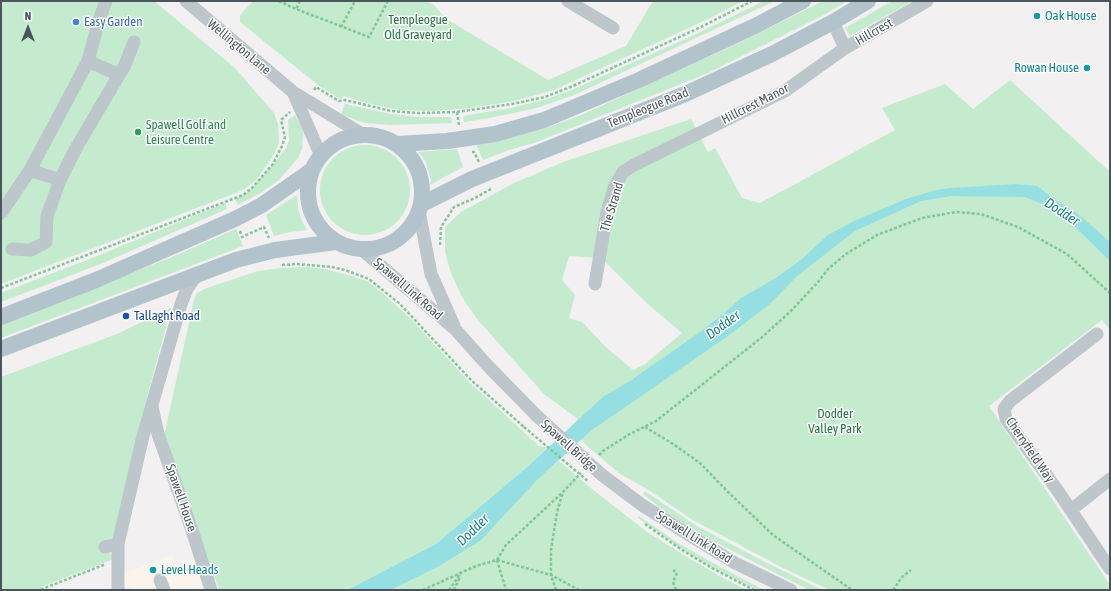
<!DOCTYPE html>
<html>
<head>
<meta charset="utf-8">
<style>
  body { margin:0 }
  #map { position:relative; width:1111px; height:591px; overflow:hidden; background:#f2f0f1; font-family:"Asap Condensed",sans-serif }
  canvas { display:block }
  .frame { position:absolute; inset:0; border:2px solid #4a565c; pointer-events:none }
  .north { position:absolute; left:8px; top:8px; width:40px; height:40px; -webkit-text-stroke:3px #fff; paint-order:stroke; rotate:0deg; font-size:11px; font-weight:700; line-height:16px; text-align:center; color:#4a565c }
  .north::after { content:''; display:block; margin:auto; width:14px; height:18px; background:#4a565c; clip-path:polygon(50% 0,100% 100%,50% 72%,0 100%) }
</style>
</head>
<body>
<div id="map">
<canvas width="1111" height="591"></canvas>
<div class="frame"></div>
<div class="north">N</div>
</div>
<script>
const ctx = document.querySelector('canvas').getContext('2d');
ctx.lineJoin = 'round';
function paint(path, color) { ctx.fillStyle = color; ctx.fill(path, 'evenodd'); }
const poly = rows => new Path2D(rows.map(r => 'M' + r).join(''));
function trace(path, color, width, dash) { ctx.strokeStyle = color; ctx.lineWidth = width; ctx.lineCap = dash ? 'butt' : 'round'; ctx.setLineDash(dash || []); ctx.stroke(path); }
function write(font, color, halo, rows, align = 'center') {
  ctx.font = font + ' "Asap Condensed",sans-serif'; ctx.lineWidth = 3; ctx.setLineDash([]); ctx.textBaseline = 'middle'; ctx.strokeStyle = halo; ctx.fillStyle = color; for (const [text, x, y, turn = 0] of rows) {
    ctx.save(); ctx.translate(x, y); ctx.rotate((+turn || 0) * Math.PI / 180); ctx.textAlign = isNaN(turn) ? turn : align; if (halo) ctx.strokeText(text, 0, 0); ctx.fillText(text, 0, 0); ctx.restore();
  }
}
paint(poly([
  [164,432,164,436,218,590,133,590,131,586,126,587,121,575,173,555,178,567,197,558,153,436]
]), '#fbf4ec');
paint(poly([
  [1,1,154,1,235,68,274,113,278,124,279,143,272,158,256,180,243,190,1,284],
  [253,1,425,1,434,5,445,18,548,80,626,46,653,1,743,1,706,20,554,90,514,101,470,108,434,111,399,110,366,103,344,96,340,99,318,85,240,22,240,15],
  [764,1,775,1,572,96,533,109,484,119,464,122,463,116,511,108,547,99,574,89,694,35],
  [823,1,847,1,822,16,708,73,534,143,509,150,483,160,476,144,543,129,579,116,741,42],
  [892,1,913,1,850,36,845,28],
  [1010,80,1110,172,1110,330,1102,320,989,406,1110,585,1110,590,830,590,781,567,691,519,649,490,620,474,586,445,571,426,578,419,544,394,477,319,462,297,451,273,445,252,445,227,461,212,514,183,566,161,691,119,708,152,715,148,742,198,760,203,895,130,882,108,945,84,973,109],
  [569,256,598,258,603,260,650,306,682,333,645,364,633,370,606,347,582,322,569,318,575,295,562,280],
  [345,104,391,114,416,117,451,117,452,123,389,125,366,123,356,120,341,114],
  [295,115,302,128,303,133,302,149,298,158,279,180,262,192,238,205,235,199,249,192,277,160,286,148,289,141,288,120],
  '320 190a45 45 0 1 1 90 0a45 45 0 1 1-90 0Z',
  [457,149,463,167,430,185,431,180,426,163,422,156,418,152],
  [297,195,298,208,301,219,307,230,290,232,274,236,266,215],
  [225,203,227,209,103,263,1,302,1,293,100,255],
  [236,229,243,246,1,338,1,324,172,257],
  [307,267,325,269,348,275,367,281,380,291,409,317,469,382,539,446,547,448,526,468,436,544,347,590,219,590,164,436,194,300,196,294,204,289,258,271,282,268],
  [171,308,137,435,116,537,108,551,113,556,111,560,41,587,42,590,1,590,1,377,117,334],
  [559,461,592,489,647,532,692,560,725,579,747,590,391,590,417,577],
  [645,491,695,525,765,562,822,590,809,590,709,539,685,525,658,506,643,494],
  [639,516,678,543,711,562,764,590,757,590,713,568,683,550,638,518]
]), '#c4ebcd');
paint(poly([
  [1016,184,1037,186,1057,201,1074,211,1091,225,1110,242,1110,261,1062,214,1045,205,1025,197,951,196,921,201,855,231,797,276,771,303,728,336,592,430,537,480,481,540,441,565,391,590,347,590,436,544,526,468,604,396,630,381,700,332,723,314,741,298,776,278,802,259,828,235,854,221,906,199,936,190,951,188]
]), '#95dfe3');
trace(poly([
  [279,1,296,9],
  [300,1,296,9,369,37,388,1],
  [341,27,355,1],
  [314,90,316,87,339,101,345,100,391,111,417,113,457,112,512,104,545,97,573,86,701,27,752,1],
  [457,112,459,125],
  [472,152,474,152,479,162],
  [240,231,242,237,264,227,269,238],
  [440,245,441,227,454,207,475,198,491,189,490,187],
  [282,265,296,264,332,267,345,270,369,279,400,304,471,380,524,427],
  [1,288,243,195,252,188,273,164,282,146,285,137,281,120,290,112],
  [645,427,673,444,700,463,727,491,773,535,852,590],
  [599,455,603,451,628,435,656,421,761,338,791,311,818,282,828,269,846,254,877,235,922,218,956,212,981,214,1018,227,1067,254,1110,293],
  [645,524,682,550,712,568,754,590],
  [497,560,551,575,579,590],
  [497,560,506,590],
  [673,570,677,573,673,582,676,590],
  [43,590,42,589,106,564],
  [423,590,476,566,497,560,506,545,563,492,581,473],
  [449,590,461,573],
  [454,590,460,577],
  [556,590,551,575,551,550,557,512,563,492],
  [893,590,902,577,911,570]
]), '#7fc698', 2.5, [3, 2]);
trace(poly([
  [186,1,293,92,362,134],
  [568,1,613,28],
  [833,22,845,48],
  [88,61,119,75,124,67,134,42],
  [293,92,321,156],
  [30,170,60,180],
  [419,211,431,274,454,326],
  [1,213,30,170,88,61,99,20,106,1],
  [12,249,31,250,46,242,47,216,60,180,75,150,119,75],
  [361,249,455,329,487,365,537,416],
  [595,284,607,212,614,188,623,172,634,165,785,91,845,48,927,1],
  [1097,334,1010,401,1004,409,1006,419,1058,491,1110,569],
  [152,407,158,434,192,530,211,590],
  [602,475,642,505,686,533,735,563,791,590],
  [1071,510,1110,479],
  [105,547,118,544],
  [160,580,164,590],
  [118,590,118,544,143,436,181,304,187,289,198,273]
]), '#bdc6cb', 13);
trace(poly([
  '308 192a57 57 0 1 1 114 0a57 57 0 1 1-114 0Z',
  [397,144,447,141,495,134,544,120,639,80,755,26,803,1],
  [422,204,472,179,683,95,772,54,833,22,868,1],
  [1,317,96,280,235,219,262,205,312,170],
  [1,349,236,260,275,250,336,242]
]), '#b3c3cc', 16);
trace(poly([
  [524,427,589,482]
]), '#7fc698', 2.5, [3, 2]);
trace(poly([
  [537,416,602,475]
]), '#bdc6cb', 13);
for (const [x, y, r, color] of [
  [1037,16,4,"#0f9aa8"],
  [76,22,4,"#3f7fe0"],
  [1087,68,4,"#0f9aa8"],
  [138,132,4,"#2e9e5b"],
  [126,316,4,"#1a4fb4"],
  [153,570,4,"#0f9aa8"]
]) { const dot = new Path2D(); dot.arc(x, y, r, 0, 2 * Math.PI); ctx.fillStyle = color; ctx.fill(dot); trace(dot, '#fff', 1.5); }
write('13px', '#0d838f', '#fff', [
  ["Oak House",1045,16],
  ["Rowan House",1079,68,"right"],
  ["Level Heads",161,570]
], 'left');
write('13px', '#21773e', '#fff', [
  ["Templeogue",418,20],
  ["Old Graveyard",418,35],
  ["Dodder",835,414],
  ["Valley Park",835,429]
]);
write('13px', '#366cbe', '#fff', [
  ["Easy Garden",84,22]
], 'left');
write('13px', '#4a565c', '#fff', [
  ["Hillcrest",874,32,-30],
  ["Wellington Lane",239,47,40],
  ["Hillcrest Manor",755,104,-27],
  ["Templeogue Road",648,108,-22],
  ["The Strand",612,207,-73],
  ["Spawell Link Road",408,289,41],
  ["Spawell Bridge",569,446,42],
  ["Cherryfield Way",1030,450,56],
  ["Spawell House",181,498,71],
  ["Spawell Link Road",694,537,32]
]);
write('13px', '#27864d', '#fff', [
  ["Spawell Golf and",146,125],
  ["Leisure Centre",146,140]
], 'left');
write('13px', '#164399', '#fff', [
  ["Tallaght Road",134,316]
], 'left');
write('italic 14px', '#1a8389', '#fff', [
  ["Dodder",1062,212,33],
  ["Dodder",723,325,-36],
  ["Dodder",473,530,-44]
]);
</script>
</body>
</html>
